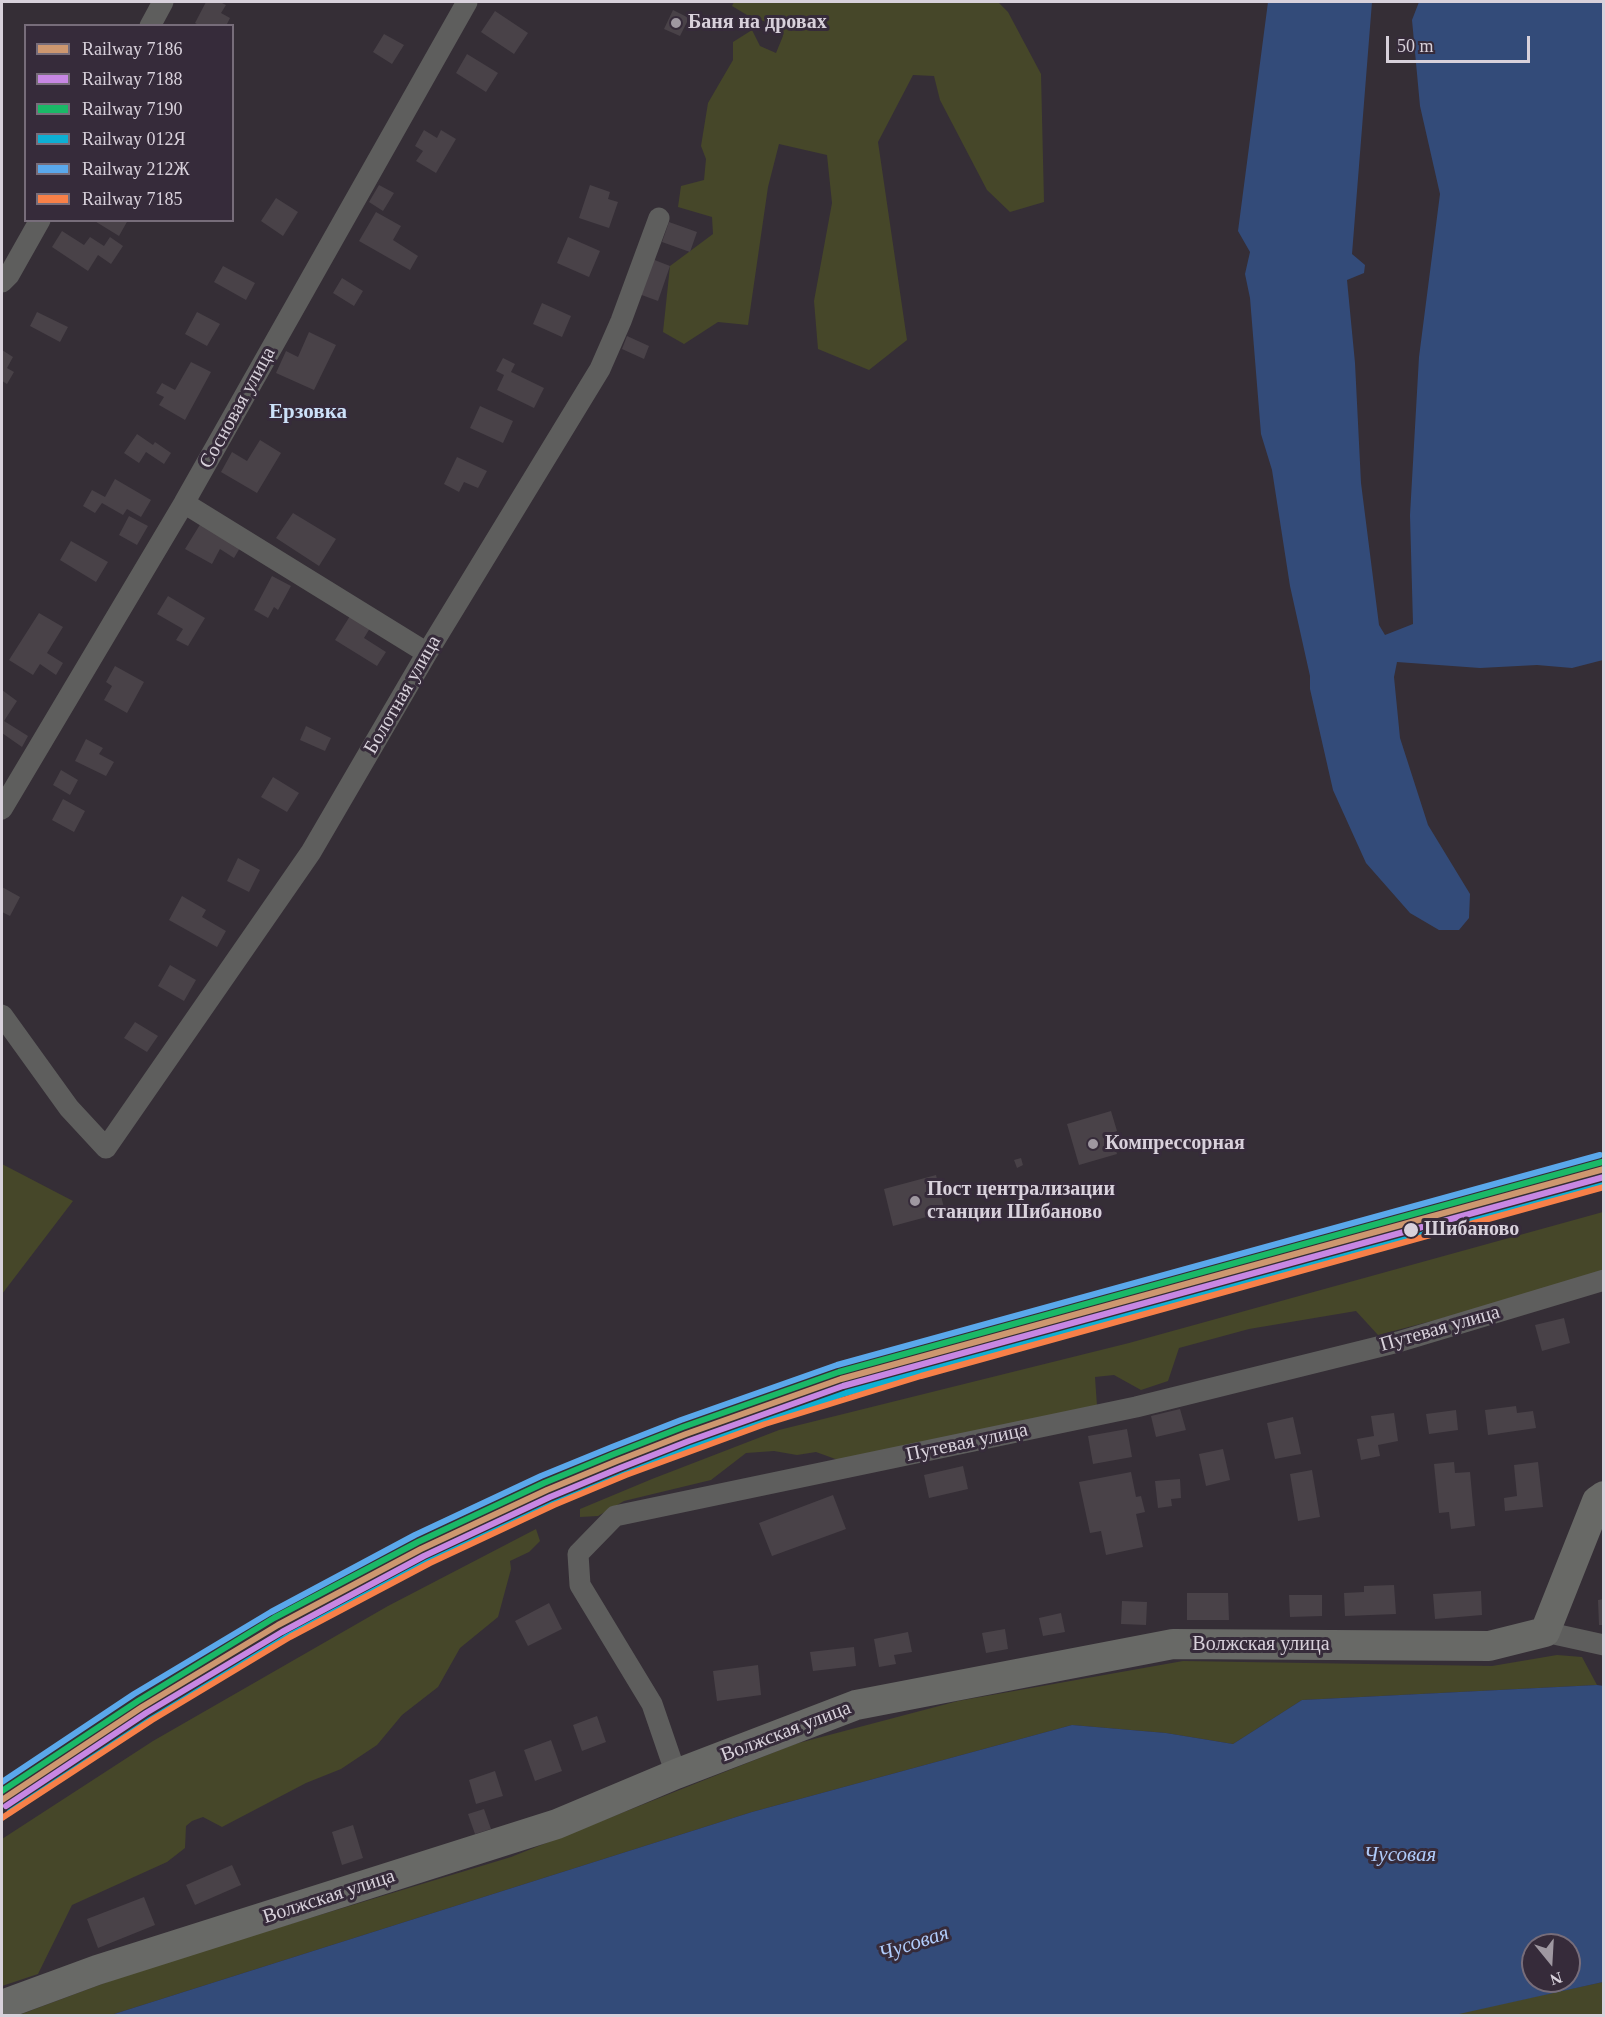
<!DOCTYPE html>
<html>
<head>
<meta charset="utf-8">
<style>
  body { margin:0 }
  #map { position:relative; width:1605px; height:2017px; overflow:hidden; background:#352e36; font-family:Georgia,serif }
  canvas { display:block }
  .frame { position:absolute; inset:0; border:3px solid #d8d1db; pointer-events:none }
  .legend { position:absolute; left:24px; top:24px; width:210px; height:198px; box-sizing:border-box; background:#362b3a; border:2px solid #776d7a; margin:0; padding:8px 10px; list-style:none; font-size:18px; color:#d8d1db }
  .legend li { display:flex; align-items:center; gap:12px; height:30px }
  .legend b { width:30px; border:2px solid #776d7a }
  .north { position:absolute; left:1521px; top:1933px; width:60px; height:60px; box-sizing:border-box; background:#362b3a; border:2px solid #776d7a; border-radius:50%; rotate:162deg; font-size:16px; font-weight:700; line-height:24px; text-align:center; color:#d8d1db }
  .north::after { content:''; display:block; margin:auto; width:21px; height:27px; background:#9f98a1; clip-path:polygon(50% 0,100% 100%,50% 72%,0 100%) }
  .scale { position:absolute; left:1386px; top:36px; width:144px; height:27px; box-sizing:border-box; border:3px solid #d8d1db; border-top:0; padding-left:8px; font-size:18px; line-height:21px; white-space:nowrap; color:#d8d1db; -webkit-text-stroke:4px #362b3a; paint-order:stroke }
</style>
</head>
<body>
<div id="map">
<canvas width="1605" height="2017"></canvas>
<div class="frame"></div>
<ul class="legend">
<li><b style="height:8px;background:#cd976f"></b>Railway 7186</li>
<li><b style="height:8px;background:#c787e3"></b>Railway 7188</li>
<li><b style="height:8px;background:#1ab867"></b>Railway 7190</li>
<li><b style="height:8px;background:#0dafd3"></b>Railway 012Я</li>
<li><b style="height:8px;background:#5aa8eb"></b>Railway 212Ж</li>
<li><b style="height:8px;background:#f78048"></b>Railway 7185</li>
</ul>
<div class="north">N</div>
<div class="scale">50 m</div>
</div>
<script>
const ctx = document.querySelector('canvas').getContext('2d');
ctx.lineJoin = 'round';
function paint(path, color) { ctx.fillStyle = color; ctx.fill(path, 'evenodd'); }
const poly = rows => new Path2D(rows.map(r => 'M' + r).join(''));
function trace(path, color, width, dash) { ctx.strokeStyle = color; ctx.lineWidth = width; ctx.lineCap = dash ? 'butt' : 'round'; ctx.setLineDash(dash || []); ctx.stroke(path); }
function write(font, color, halo, rows, align = 'center') {
  ctx.font = font + ' Georgia,serif'; ctx.lineWidth = 6; ctx.setLineDash([]); ctx.textBaseline = 'middle'; ctx.strokeStyle = halo; ctx.fillStyle = color; for (const [text, x, y, turn = 0] of rows) {
    ctx.save(); ctx.translate(x, y); ctx.rotate((+turn || 0) * Math.PI / 180); ctx.textAlign = isNaN(turn) ? turn : align; if (halo) ctx.strokeText(text, 0, 0); ctx.fillText(text, 0, 0); ctx.restore();
  }
}
paint(poly([
  [734,2,998,2,1008,12,1041,74,1044,202,1010,212,987,190,940,100,934,76,913,75,878,142,907,340,869,370,818,349,814,301,832,203,827,155,779,144,768,187,748,325,718,322,684,344,663,332,670,266,713,234,712,217,678,207,681,186,704,180,706,159,701,146,708,103,733,60,733,42,752,30,760,46,776,53,783,36,777,26,747,15,732,6],
  [2,1164,73,1201,2,1294],
  [1603,1212,1603,1274,1547,1291,1378,1335,1356,1311,1249,1329,1179,1348,1168,1381,1141,1390,1114,1375,1095,1377,1097,1406,841,1461,816,1452,797,1455,774,1451,746,1453,711,1480,624,1501,598,1516,580,1517,580,1509,652,1479,779,1430,1129,1343],
  [536,1529,540,1541,529,1552,510,1561,511,1569,498,1617,460,1648,438,1687,402,1715,377,1745,341,1769,306,1783,222,1827,203,1817,192,1821,186,1826,185,1848,167,1862,72,1905,38,1974,2,1986,2,1839,153,1741,388,1606],
  [1557,1655,1582,1657,1597,1685,1302,1700,1233,1744,1166,1733,1072,1725,752,1812,111,2015,16,2016,145,1968,511,1857,795,1744,958,1701,1183,1661,1492,1666],
  [1603,1982,1603,2015,1450,2015]
]), '#464729');
paint(poly([
  [1268,2,1372,2,1352,254,1365,265,1364,273,1347,280,1355,363,1361,483,1379,625,1385,635,1413,624,1410,515,1419,357,1440,194,1420,106,1412,20,1419,2,1603,2,1603,660,1572,668,1537,665,1480,668,1397,662,1394,677,1400,738,1428,825,1470,894,1469,918,1459,930,1439,930,1410,913,1366,863,1333,790,1310,689,1310,676,1290,586,1272,470,1261,434,1250,298,1245,274,1250,252,1238,231],
  [1597,1685,1604,1686,1603,1982,1450,2016,111,2015,752,1812,1072,1725,1166,1733,1233,1744,1302,1700],
  [1533,1945,1569,1945,1569,1981,1533,1981]
]), '#334b79');
paint(poly([
  [206,2,220,2,226,5,221,13,230,18,226,26,200,26,195,23],
  [673,10,689,18,680,36,664,29],
  [495,11,528,33,514,54,481,32],
  [384,34,404,45,392,64,373,52],
  [467,54,498,73,486,92,456,73],
  [424,130,437,138,441,130,456,139,436,173,416,161,423,151,415,146],
  [379,185,394,193,383,211,369,202],
  [590,185,610,192,608,199,618,202,609,228,579,218],
  [276,198,298,212,283,236,261,221],
  [376,212,401,226,393,240,418,256,410,270,359,241],
  [93,220,128,220,119,236],
  [669,222,697,232,690,252,662,242],
  [62,231,84,245,90,237,104,246,110,237,123,246,111,264,98,255,88,271,52,247],
  [568,237,600,251,589,277,557,263],
  [652,259,670,266,658,301,639,294],
  [223,266,255,283,246,300,214,282],
  [342,278,363,291,354,306,333,293],
  [542,303,571,316,562,337,533,324],
  [37,312,68,327,60,342,30,326],
  [197,312,220,324,207,346,185,334],
  [309,332,336,345,314,390,276,373,286,351,298,357],
  [627,336,649,346,644,359,622,349],
  [2,350,13,357,7,368,14,372,7,384,2,381],
  [503,358,515,364,511,372,544,388,534,408,497,390,504,375,496,371],
  [191,362,211,372,185,420,159,405,164,397,156,393,162,383,175,390],
  [480,406,513,421,503,443,470,428],
  [137,434,153,445,155,442,171,453,164,464,146,452,139,463,124,453],
  [260,440,281,453,257,493,221,472,232,452,247,461],
  [457,457,487,471,478,488,464,482,459,492,444,484],
  [115,479,151,500,141,517,127,509,123,515,102,503,95,513,83,506,92,490,105,497],
  [293,513,336,539,319,566,276,538],
  [129,516,148,526,137,545,119,535],
  [201,523,241,546,234,558,220,549,212,564,185,549],
  [71,541,108,562,96,582,60,560],
  [272,576,291,586,278,610,274,607,268,618,254,610],
  [168,596,205,618,188,646,176,640,183,629,157,614],
  [39,613,63,627,47,653,63,663,56,675,40,664,33,675,9,660],
  [350,616,370,628,364,638,386,652,377,666,335,640],
  [115,666,144,682,127,713,104,700,112,686,106,682],
  [2,690,17,701,4,721,28,736,22,747,2,733],
  [306,726,331,738,325,751,300,740],
  [86,739,103,748,99,754,114,762,106,776,75,761],
  [61,770,78,780,70,795,53,785],
  [273,777,299,793,287,812,261,797],
  [63,799,85,811,74,832,52,820],
  [238,858,260,870,249,892,227,881],
  [2,887,20,897,10,916,2,912],
  [182,896,206,910,202,917,226,931,217,947,169,920],
  [170,965,196,980,184,1001,158,986],
  [135,1022,158,1036,147,1052,124,1038],
  [1111,1111,1117,1131,1111,1133,1117,1154,1079,1165,1067,1124],
  [1021,1158,1023,1165,1017,1168,1014,1160],
  [936,1175,945,1212,893,1226,884,1189],
  [1564,1318,1570,1343,1542,1351,1535,1325],
  [1516,1406,1517,1413,1533,1411,1536,1428,1488,1435,1485,1410],
  [1180,1409,1186,1430,1156,1437,1151,1416],
  [1456,1410,1458,1430,1429,1434,1426,1414],
  [1394,1413,1398,1441,1378,1445,1380,1456,1361,1460,1357,1439,1374,1436,1371,1416],
  [1293,1417,1301,1454,1275,1459,1267,1423],
  [1127,1429,1132,1457,1093,1464,1088,1436],
  [1223,1449,1230,1480,1206,1486,1199,1454],
  [1454,1462,1455,1473,1470,1472,1475,1526,1451,1529,1449,1512,1439,1513,1434,1464],
  [1538,1462,1543,1507,1505,1511,1504,1498,1517,1496,1514,1465],
  [963,1466,968,1489,929,1498,924,1475],
  [1312,1470,1320,1517,1298,1521,1290,1474],
  [1131,1472,1136,1497,1141,1496,1145,1512,1136,1514,1143,1547,1106,1555,1101,1531,1090,1533,1079,1482],
  [1180,1479,1181,1498,1171,1499,1172,1506,1158,1508,1155,1481],
  [833,1495,846,1529,772,1556,759,1523],
  [1394,1585,1396,1614,1345,1616,1344,1593,1364,1592,1364,1586],
  [1481,1591,1482,1615,1435,1619,1433,1594],
  [1187,1593,1228,1593,1229,1620,1187,1620],
  [1289,1595,1322,1595,1322,1616,1290,1617],
  [1604,1599,1604,1625,1599,1625,1598,1600],
  [1122,1601,1147,1602,1146,1625,1121,1624],
  [549,1603,562,1629,528,1646,515,1621],
  [1061,1613,1065,1632,1043,1636,1039,1618],
  [1005,1629,1008,1649,986,1653,982,1633],
  [908,1632,912,1652,894,1655,896,1664,879,1667,874,1639],
  [854,1647,856,1666,813,1671,810,1652],
  [758,1665,761,1695,717,1701,713,1671],
  [597,1716,606,1742,582,1751,573,1725],
  [551,1740,562,1771,535,1781,524,1750],
  [495,1771,503,1796,476,1804,469,1780],
  [484,1809,491,1829,475,1834,468,1814],
  [353,1825,363,1858,342,1865,332,1832],
  [232,1865,241,1885,195,1905,186,1885],
  [144,1897,155,1925,98,1948,87,1919]
]), '#494248');
trace(poly([
  [150,26,163,2],
  [2,282,9,275,40,220],
  [184,503,427,653],
  [2,809,184,503,467,2],
  [2,1015,69,1108,106,1148,311,852,427,653,600,369,621,321,659,218],
  [1545,1632,1604,1645],
  [676,1774,652,1704,580,1585,578,1554,615,1516,1136,1407,1398,1342,1604,1280]
]), '#5e5e5d', 21);
trace(poly([
  [2,2005,97,1970,557,1824,676,1774,856,1705,1173,1644,1489,1646,1545,1632,1597,1501,1604,1496]
]), '#686966', 30);
trace(poly([
  [2,1800,142,1707,278,1625,421,1549,547,1490,617,1461,686,1434,841,1379,1604,1169]
]), '#cd976f', 6);
trace(poly([
  [6,1806,146,1713,282,1632,424,1556,550,1497,620,1468,689,1441,843,1386,1604,1177]
]), '#c787e3', 6);
trace(poly([
  [2,1791,138,1701,274,1618,418,1542,544,1483,614,1454,683,1427,839,1372,1602,1162]
]), '#1ab867', 6);
trace(poly([
  [10,1812,150,1720,285,1638,428,1562,553,1504,623,1475,691,1448,846,1393,1604,1185]
]), '#0dafd3', 6);
trace(poly([
  [2,1782,134,1694,271,1612,415,1535,541,1476,612,1447,681,1420,837,1365,1600,1155]
]), '#5aa8eb', 6);
trace(poly([
  [2,1818,152,1720,290,1637,430,1563,554,1505,626,1475,765,1424,921,1376,1604,1187]
]), '#f78048', 6);
for (const [x, y, r, color] of [
  [676,23,6,"#9f98a1"],
  [1093,1144,6,"#9f98a1"],
  [915,1201,6,"#9f98a1"],
  [1411,1230,8,"#d8d1db"]
]) { const dot = new Path2D(); dot.arc(x, y, r, 0, 2 * Math.PI); ctx.fillStyle = color; ctx.fill(dot); trace(dot, '#362b3a', 2); }
write('bold 20px', '#d8d1db', '#362b3a', [
  ["Баня на дровах",688,23],
  ["Компрессорная",1105,1144],
  ["Пост централизации",927,1190],
  ["станции Шибаново",927,1213]
], 'left');
write('20px', '#d8d1db', '#362b3a', [
  ["Сосновая улица",238,408,-61],
  ["Болотная улица",403,695,-60],
  ["Путевая улица",1440,1329,-16],
  ["Путевая улица",967,1443,-12],
  ["Волжская улица",1261,1645],
  ["Волжская улица",786,1732,-21],
  ["Волжская улица",329,1897,-18]
]);
write('bold 20px', '#d8d1db', '#362b3a', [
  ["Шибаново",1424,1230]
], 'left');
write('bold 21px', '#cce1f9', '#362b3a', [
  ["Ерзовка",308,413]
]);
write('italic 21px', '#b0cbfa', '#362b3a', [
  ["Чусовая",1400,1855],
  ["Чусовая",914,1944,-18]
]);
</script>
</body>
</html>
